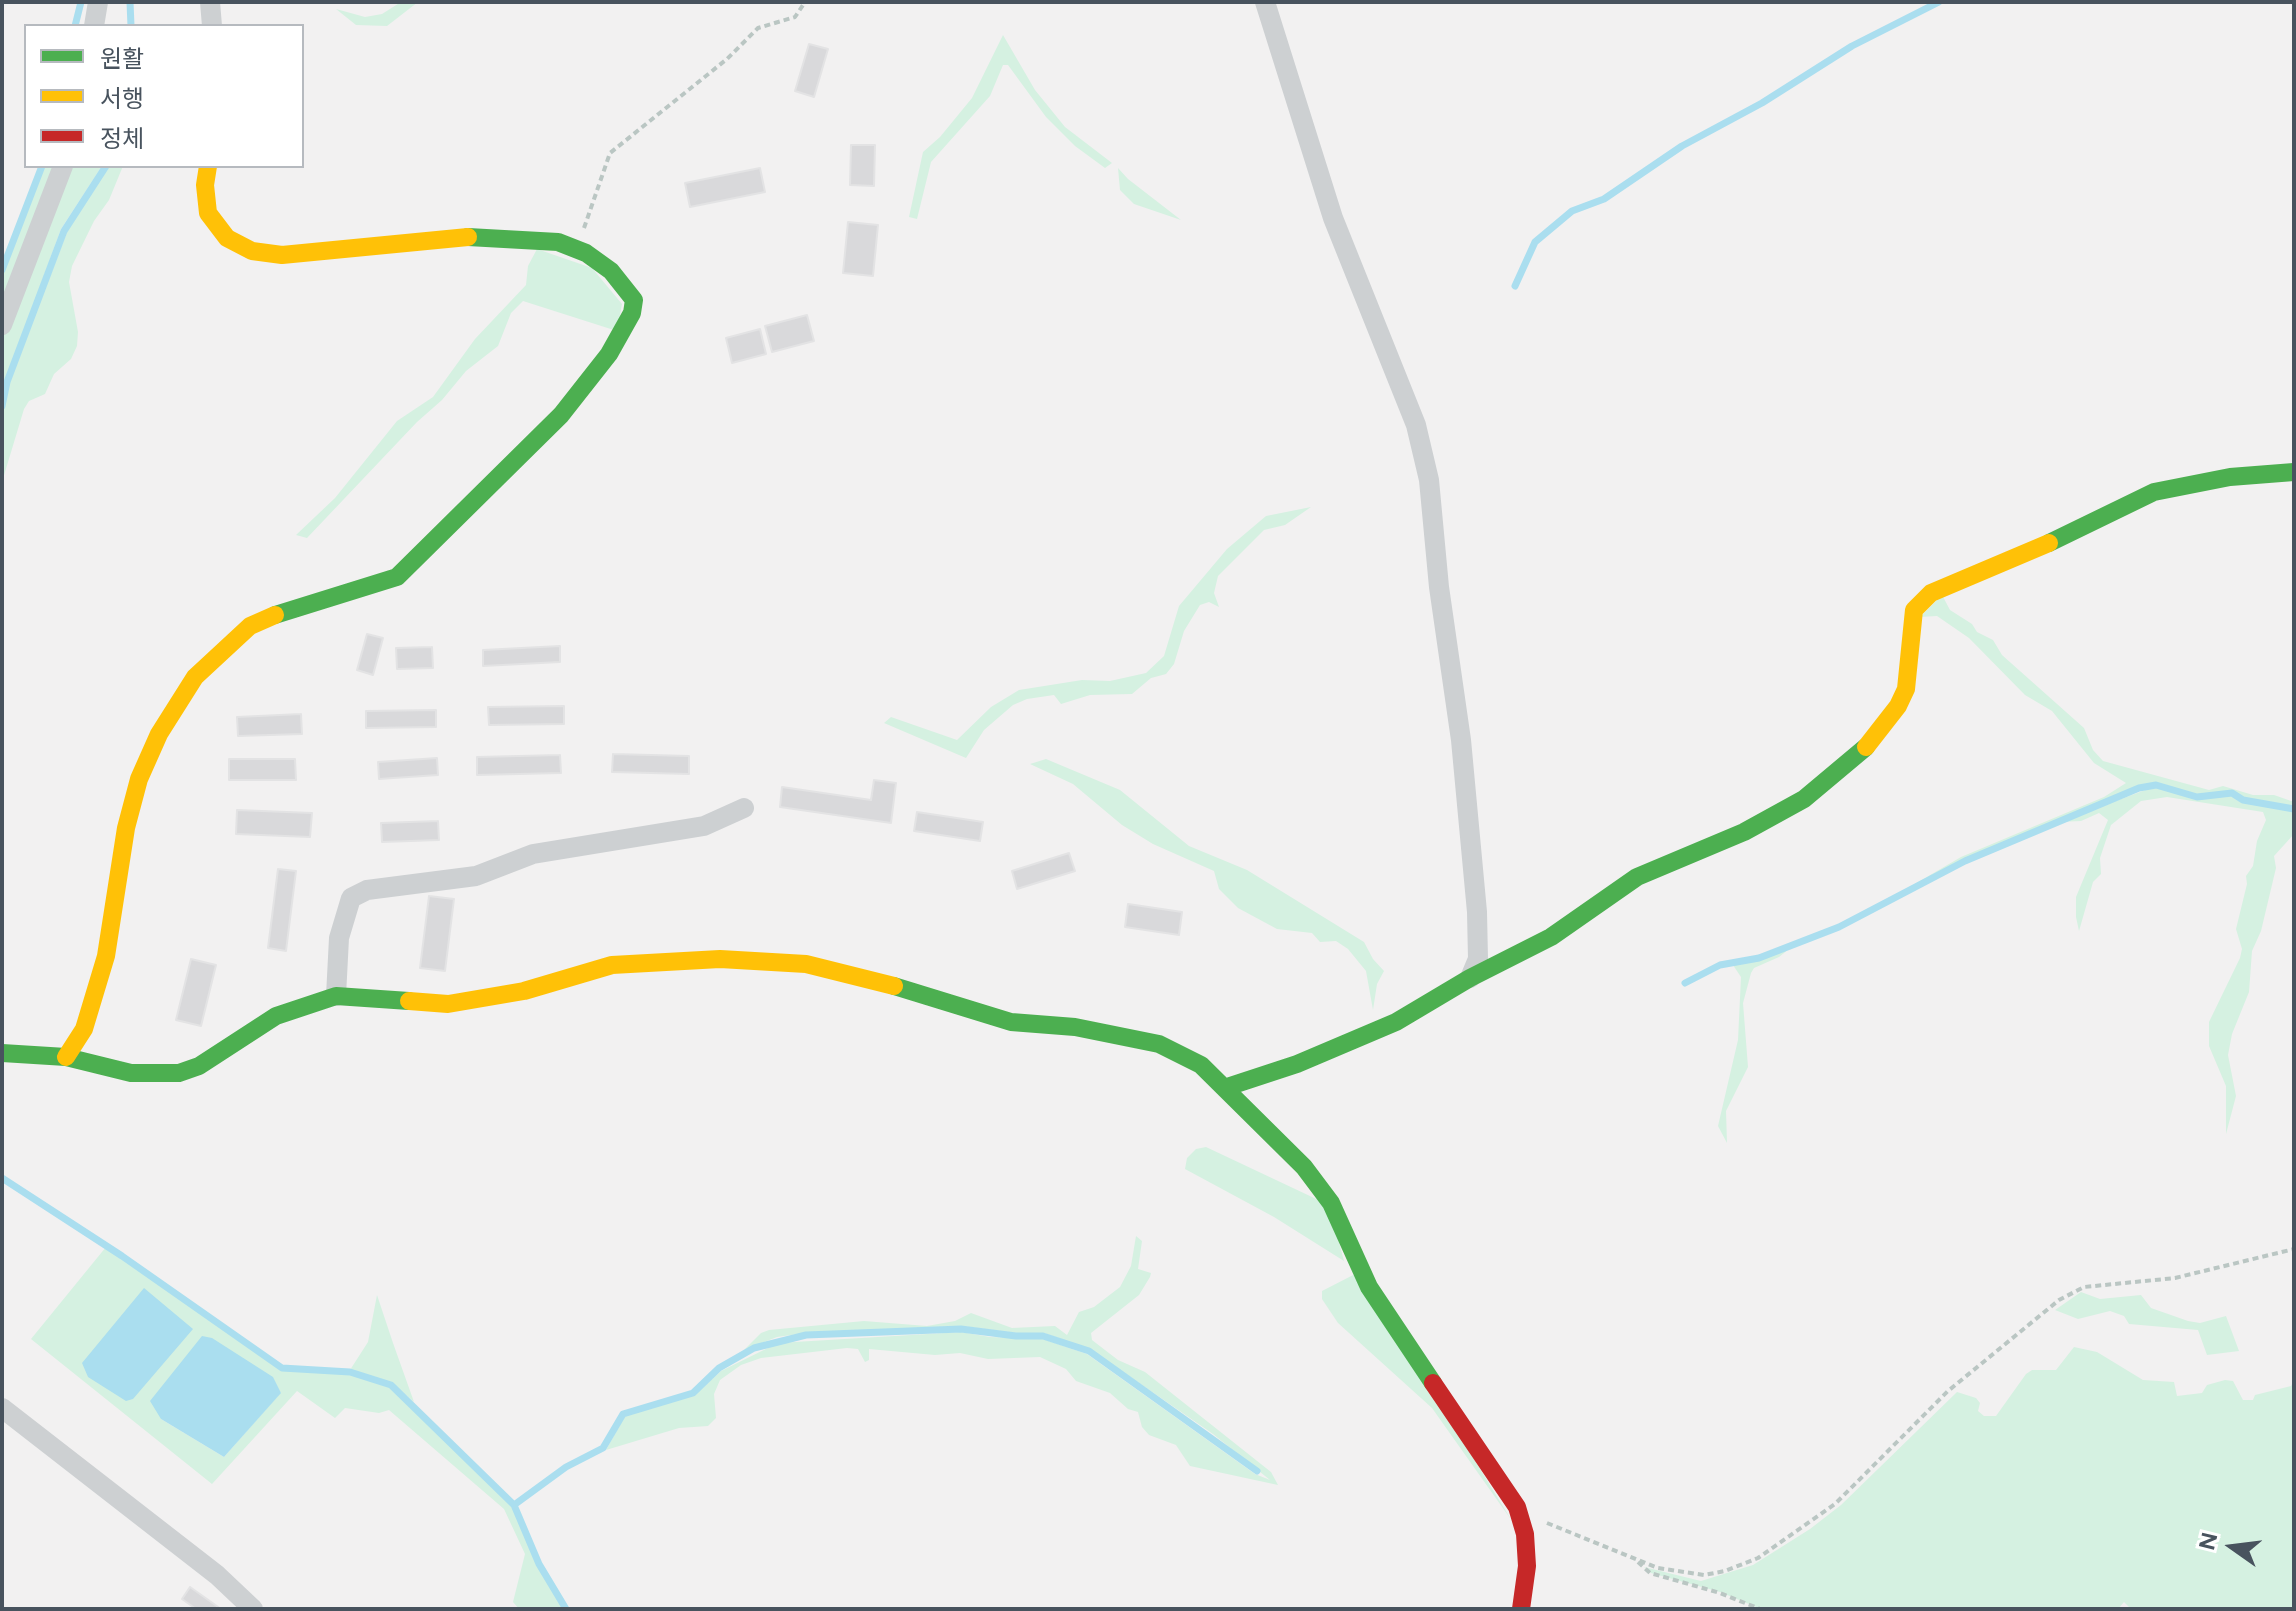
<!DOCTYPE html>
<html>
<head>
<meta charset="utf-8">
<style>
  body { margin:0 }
  #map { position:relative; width:2296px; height:1611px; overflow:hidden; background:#f2f1f1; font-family:Figtree,"Noto Sans KR",sans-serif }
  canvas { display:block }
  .frame { position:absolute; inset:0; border:4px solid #48535e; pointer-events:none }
  .legend { position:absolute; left:24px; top:24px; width:280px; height:144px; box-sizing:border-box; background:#fff; border:2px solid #b6babf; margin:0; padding:10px 14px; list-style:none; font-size:24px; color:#48535e }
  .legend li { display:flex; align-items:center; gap:16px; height:40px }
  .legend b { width:40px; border:2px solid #b6babf }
  .north { position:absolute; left:2192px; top:1507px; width:80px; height:80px; -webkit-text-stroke:6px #fff; paint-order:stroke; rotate:284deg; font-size:22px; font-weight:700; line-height:32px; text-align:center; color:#48535e }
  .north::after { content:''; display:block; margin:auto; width:28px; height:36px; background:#48535e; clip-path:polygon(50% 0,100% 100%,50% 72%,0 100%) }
</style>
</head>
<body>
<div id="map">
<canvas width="2296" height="1611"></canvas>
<div class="frame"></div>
<ul class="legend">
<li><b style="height:10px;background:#4caf50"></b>원활</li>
<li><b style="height:10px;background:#ffc107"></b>서행</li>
<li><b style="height:10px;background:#c62828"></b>정체</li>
</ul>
<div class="north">N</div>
</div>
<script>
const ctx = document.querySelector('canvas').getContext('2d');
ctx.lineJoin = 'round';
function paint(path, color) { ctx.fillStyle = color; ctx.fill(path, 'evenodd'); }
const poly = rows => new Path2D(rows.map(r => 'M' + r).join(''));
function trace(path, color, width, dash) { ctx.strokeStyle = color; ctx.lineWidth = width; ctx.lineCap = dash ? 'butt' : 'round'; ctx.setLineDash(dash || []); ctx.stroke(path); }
paint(poly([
  [401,2,418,2,387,26,356,25,336,9,365,17,382,14],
  [1003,35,1035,90,1065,127,1112,163,1105,168,1075,146,1046,117,1008,65,1003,65,990,96,931,162,917,219,909,217,923,152,940,137,972,98],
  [45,166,58,166,2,317,2,276],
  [67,166,102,166,61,229,2,391,2,336,27,278],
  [109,166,123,166,109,200,94,221,72,266,69,282,78,332,77,346,71,359,54,374,45,394,29,401,24,409,2,482,2,417,9,383,67,232],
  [1118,168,1128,179,1181,220,1134,204,1120,190],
  [537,249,592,268,622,304,617,331,523,301,511,313,498,346,466,371,442,400,417,422,307,538,296,535,335,498,397,421,433,397,475,339,526,285,528,266],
  [1311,507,1285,525,1264,530,1218,576,1214,593,1219,607,1209,602,1200,605,1184,631,1174,664,1166,674,1151,678,1132,694,1090,695,1061,704,1054,695,1027,699,1013,705,984,730,966,758,884,723,891,717,957,740,991,707,1019,690,1082,680,1110,681,1146,673,1164,656,1179,606,1227,549,1266,516],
  [1942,595,1950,610,1972,624,1977,632,1993,640,2002,655,2084,728,2093,750,2103,761,2209,790,2223,786,2253,795,2274,795,2294,802,2294,808,2244,798,2232,792,2197,796,2156,784,2139,787,1965,860,1889,899,1961,857,2104,797,2126,783,2094,763,2052,711,2025,695,1969,638,1937,616,1920,617],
  [1046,759,1120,790,1189,846,1247,870,1364,942,1373,959,1384,971,1377,984,1373,1010,1366,971,1348,949,1336,941,1320,942,1312,933,1277,929,1238,908,1219,889,1214,871,1153,844,1122,825,1073,784,1030,764],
  [2156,786,2197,798,2232,795,2243,800,2294,810,2294,834,2274,856,2276,868,2261,931,2252,951,2249,992,2232,1034,2228,1055,2236,1096,2226,1134,2226,1086,2209,1046,2209,1022,2240,958,2242,949,2236,929,2247,884,2246,876,2253,866,2257,841,2266,820,2263,812,2167,797,2141,801,2111,825,2100,858,2101,874,2093,882,2079,931,2076,917,2076,897,2108,820,2099,813,2081,821,2059,822],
  [1794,945,1779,957,1754,968,1751,973,1743,1003,1748,1067,1726,1111,1727,1143,1718,1126,1738,1040,1741,977,1731,962,1746,963],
  [1206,1147,1329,1205,1344,1261,1274,1217,1185,1169,1187,1158,1196,1149],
  [1136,1236,1142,1241,1138,1269,1151,1273,1150,1277,1139,1295,1091,1333,1092,1340,1118,1360,1145,1372,1271,1472,1278,1485,1190,1466,1176,1445,1149,1435,1142,1427,1138,1412,1128,1409,1110,1393,1076,1381,1066,1369,1040,1357,988,1359,960,1353,935,1355,869,1349,869,1360,865,1362,858,1349,847,1348,761,1358,741,1365,720,1380,714,1394,716,1418,708,1426,679,1428,606,1450,625,1416,695,1395,721,1371,778,1343,961,1332,990,1337,1043,1339,1087,1354,1255,1474,1270,1480,1213,1434,1090,1349,1044,1333,1017,1333,961,1326,806,1333,777,1337,744,1350,761,1333,769,1330,864,1321,927,1326,955,1321,971,1313,1012,1328,1055,1326,1067,1335,1079,1312,1094,1307,1120,1287,1131,1266],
  [106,1247,281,1370,350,1374,389,1386,512,1506,537,1564,564,1609,519,1609,513,1602,525,1554,504,1509,389,1410,379,1413,345,1408,335,1418,297,1391,212,1484,31,1339],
  [281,1392,224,1457,161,1419],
  [1359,1272,1512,1521,1432,1408,1338,1323,1322,1299,1322,1291],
  [2081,1292,2100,1299,2141,1295,2151,1308,2188,1321,2200,1323,2226,1316,2239,1351,2207,1355,2198,1330,2129,1324,2124,1316,2110,1311,2078,1319,2055,1310],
  [377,1295,393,1343,414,1402,391,1382,350,1370,368,1342],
  [2074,1347,2097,1352,2143,1380,2174,1382,2177,1396,2202,1393,2207,1385,2225,1380,2233,1381,2243,1400,2253,1400,2255,1395,2291,1386,2294,1380,2294,1609,2131,1609,2124,1602,2118,1609,1761,1609,1720,1592,1651,1573,1644,1567,1701,1581,1753,1565,1810,1529,1841,1505,1957,1392,1976,1398,1980,1403,1978,1411,1984,1416,1996,1416,2026,1374,2032,1370,2056,1370]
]), '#d5f1e1');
paint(poly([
  [144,1288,193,1329,133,1399,126,1401,88,1377,82,1363],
  [202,1336,212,1338,273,1377,281,1393,224,1457,161,1419,150,1401]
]), '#aadeef');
trace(poly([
  [130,2,131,26],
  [75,26,81,2],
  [2,270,42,166],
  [1515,286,1535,242,1572,211,1604,199,1682,146,1762,103,1852,46,1939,2],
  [2,406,7,382,64,231,106,166],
  [1685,983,1720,965,1759,958,1839,927,1965,861,2139,788,2156,785,2197,797,2232,793,2243,800,2294,809],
  [2,1178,122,1256,282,1368,350,1372,391,1385,514,1505,539,1564,566,1609],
  [514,1505,566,1467,603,1448,623,1414,693,1393,719,1368,754,1348,806,1335,961,1329,1016,1336,1043,1336,1089,1351,1257,1471]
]), '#aadeef', 7);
const building = poly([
  [809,44,828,49,814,97,795,91,809,44],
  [851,145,875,145,874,186,850,185,851,145],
  [760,168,765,192,690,207,685,183,760,168],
  [848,222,878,225,873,276,843,273,848,222],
  [807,315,814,341,772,352,765,326,807,315],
  [760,329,766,354,732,363,726,338,760,329],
  [367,634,383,638,373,675,357,670,367,634],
  [560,646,560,662,483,666,483,650,560,646],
  [432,647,433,668,397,669,396,648,432,647],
  [564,706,564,724,489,725,488,707,564,706],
  [436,710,436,727,366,728,366,711,436,710],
  [301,714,302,734,238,736,237,717,301,714],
  [613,754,689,756,689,774,612,772,613,754],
  [560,755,561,773,477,775,477,757,560,755],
  [437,758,438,775,379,779,378,762,437,758],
  [229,759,295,759,296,780,229,780,229,759],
  [874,780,896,783,891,823,780,807,782,787,871,800,874,780],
  [237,810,312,813,310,837,236,834,237,810],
  [917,812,983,822,980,841,914,831,917,812],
  [438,821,439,840,382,842,381,823,438,821],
  [1069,853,1075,871,1017,889,1012,871,1069,853],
  [278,869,296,871,286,951,268,948,278,869],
  [429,896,454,899,445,971,420,968,429,896],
  [1128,904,1182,912,1179,935,1125,927,1128,904],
  [191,959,216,965,201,1026,176,1020,191,959],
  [190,1587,221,1609,196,1609,182,1599,190,1587]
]);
paint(building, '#d9d9db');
trace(building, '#e3e3e4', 2);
trace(poly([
  [584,228,610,153,727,59,758,28,795,17,805,2],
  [1547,1523,1658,1568,1704,1575,1725,1571,1758,1558,1835,1504,1948,1391,2059,1300,2084,1287,2175,1278,2294,1249],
  [1638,1562,1650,1573,1720,1593,1760,1609]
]), '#bac6c3', 4, [6, 4]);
trace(poly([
  [210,2,212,26],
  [1265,2,1333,218,1416,425,1429,480,1439,587,1461,740,1477,912,1478,959,1470,978],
  [94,26,98,2],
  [2,325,63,166],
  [336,996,339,938,351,898,367,890,476,876,533,854,704,826,744,808],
  [2,1408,217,1575,253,1609]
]), '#cdd0d2', 20);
trace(poly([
  [2049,543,2154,492,2230,477,2294,472],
  [275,615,397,577,561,415,609,354,632,313,634,300,611,271,586,253,558,242,468,237],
  [894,986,1011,1022,1075,1027,1159,1044,1201,1065,1304,1167,1331,1203,1369,1287,1433,1383],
  [2,1053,66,1057,131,1073,179,1073,199,1066,276,1016,336,996,409,1001],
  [1227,1087,1297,1064,1396,1022,1470,978,1551,937,1637,877,1744,832,1804,799,1866,747]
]), '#4caf50', 18);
trace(poly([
  [208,166,205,185,208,213,227,238,252,251,282,255,468,237],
  [1866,747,1898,706,1906,689,1914,610,1931,593,2049,543],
  [409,1001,448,1004,524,991,612,965,720,959,806,964,894,986],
  [66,1057,84,1029,106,956,126,828,139,779,159,734,195,677,250,626,275,615]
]), '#ffc107', 18);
trace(poly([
  [1433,1383,1517,1507,1525,1534,1527,1566,1521,1609]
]), '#c62828', 18);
</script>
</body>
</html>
